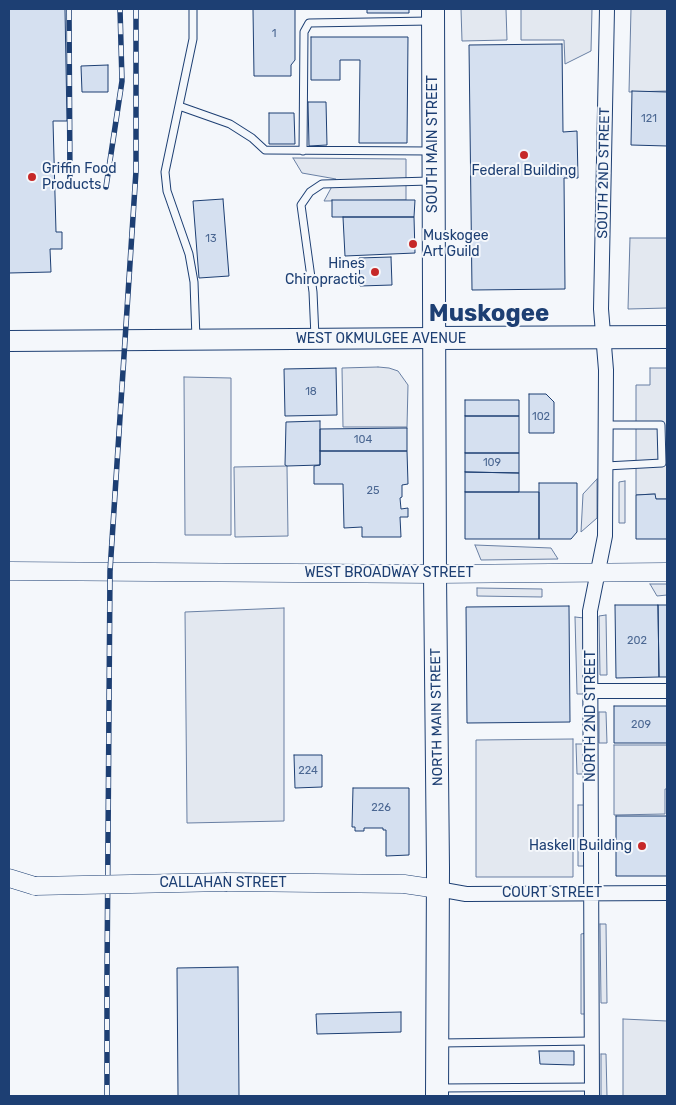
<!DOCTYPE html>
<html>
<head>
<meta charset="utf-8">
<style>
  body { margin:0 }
  #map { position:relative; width:676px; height:1105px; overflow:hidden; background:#f4f7fb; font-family:Rubik,sans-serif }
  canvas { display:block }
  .frame { position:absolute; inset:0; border:10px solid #1d3f73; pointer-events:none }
</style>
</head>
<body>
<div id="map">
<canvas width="676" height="1105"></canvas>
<div class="frame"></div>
</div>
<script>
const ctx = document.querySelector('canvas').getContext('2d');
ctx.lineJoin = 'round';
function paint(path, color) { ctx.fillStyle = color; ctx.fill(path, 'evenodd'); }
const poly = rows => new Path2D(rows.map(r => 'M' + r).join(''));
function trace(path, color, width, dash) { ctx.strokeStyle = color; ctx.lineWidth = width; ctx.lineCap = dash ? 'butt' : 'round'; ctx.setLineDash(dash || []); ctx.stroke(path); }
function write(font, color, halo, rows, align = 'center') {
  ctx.font = font + ' Rubik,sans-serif'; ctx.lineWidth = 4; ctx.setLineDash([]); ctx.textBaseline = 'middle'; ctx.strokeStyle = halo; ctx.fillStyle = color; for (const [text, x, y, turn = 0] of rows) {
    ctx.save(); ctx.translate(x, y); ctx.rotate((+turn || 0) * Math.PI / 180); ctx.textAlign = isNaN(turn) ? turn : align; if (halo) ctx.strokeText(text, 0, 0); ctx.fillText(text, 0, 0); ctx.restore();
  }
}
const parking = poly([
  [461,9,506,9,507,40,462,41,461,9],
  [521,9,592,9,591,51,565,64,564,40,521,40,521,9],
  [631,9,667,9,667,91,629,92,631,9],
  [293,158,406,159,406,200,324,201,336,179,302,173,293,158],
  [630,238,667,238,667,308,628,309,630,238],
  [378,367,389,368,398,371,408,385,407,427,343,427,342,368,378,367],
  [650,368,667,368,667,499,656,499,654,494,636,495,636,385,650,385,650,368],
  [184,377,231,378,231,535,185,535,184,377],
  [287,466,288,536,235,537,234,467,287,466],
  [597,479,597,518,581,532,583,494,597,479],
  [625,481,625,523,619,523,619,482,625,481],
  [475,545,551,548,558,559,481,560,475,545],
  [650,584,667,584,667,595,657,596,650,584],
  [477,588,542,589,542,597,477,596,477,588],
  [284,608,284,821,187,823,185,612,284,608],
  [606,615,607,675,600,675,599,616,606,615],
  [575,617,584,618,584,694,577,694,575,617],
  [599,712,606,712,607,743,599,743,599,712],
  [573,739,573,877,476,877,476,740,573,739],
  [576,744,583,744,584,774,577,774,576,744],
  [614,745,667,745,667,789,665,789,665,814,614,815,614,745],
  [578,805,584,805,584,866,578,866,578,805],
  [600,924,606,924,607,1003,601,1003,600,924],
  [587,933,588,1014,581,1014,581,934,587,933],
  [623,1019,667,1021,667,1096,623,1096,623,1019],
  [601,1054,606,1054,607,1096,601,1096,601,1054]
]);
paint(parking, '#e3e8f0');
trace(parking, '#687fa3', 1);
const building = poly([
  [9,9,65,9,67,121,53,121,56,232,62,232,62,249,50,249,51,272,9,273,9,9],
  [253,9,295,9,295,60,291,65,291,76,254,76,253,9],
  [367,9,409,9,409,13,367,13,367,9],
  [311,37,408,37,407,143,359,143,360,60,340,60,340,80,311,80,311,37],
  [562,44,563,132,577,131,578,178,564,178,565,289,472,290,469,45,562,44],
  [108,65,108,92,82,92,81,66,108,65],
  [632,91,667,92,667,146,631,145,632,91],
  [308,102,326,102,327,145,309,146,308,102],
  [269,113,294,113,295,144,269,144,269,113],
  [223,199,229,276,199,278,193,201,223,199],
  [332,200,415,200,414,217,332,217,332,200],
  [343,217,414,217,415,253,345,256,343,217],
  [391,257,392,285,360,286,359,258,391,257],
  [336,368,337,415,285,416,284,369,336,368],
  [529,394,546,394,554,402,554,433,529,433,529,394],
  [465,400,519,400,519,416,465,416,465,400],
  [465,416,519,416,519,453,465,453,465,416],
  [320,421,320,465,287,466,285,465,286,422,320,421],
  [407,428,407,451,320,451,320,429,407,428],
  [320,451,407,451,408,484,402,485,402,497,400,498,401,509,408,508,408,517,400,517,401,537,362,537,362,527,344,528,343,484,314,484,314,466,320,465,320,451],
  [465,453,519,453,519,473,465,472,465,453],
  [465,472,519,473,519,492,465,492,465,472],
  [539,483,577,483,577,532,571,539,539,539,539,483],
  [465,492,539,492,539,539,465,539,465,492],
  [655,494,656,499,667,499,667,539,636,539,636,495,655,494],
  [615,605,658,605,659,677,616,678,615,605],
  [658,605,667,605,667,677,659,677,658,605],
  [569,606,570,722,467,723,466,607,569,606],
  [614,706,667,706,667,743,614,743,614,706],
  [294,755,322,755,322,787,295,788,294,755],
  [353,788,409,788,409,855,386,856,386,830,383,830,383,828,364,828,364,831,355,831,355,827,352,827,353,788],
  [616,816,667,816,667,876,616,876,616,816],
  [238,967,239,1096,178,1096,177,968,238,967],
  [401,1012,401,1032,317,1034,316,1014,401,1012],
  [539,1051,574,1051,574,1065,540,1064,539,1051]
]);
paint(building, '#d5e0f0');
trace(building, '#1d3f73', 1);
const service = poly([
  [193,9,193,39,165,172,167,191,189,254,194,282,196,339],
  [179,106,230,124,252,138,265,150,430,151],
  [303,151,304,32,309,23,430,21],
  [315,337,313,292,301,205,310,192,322,184,430,181],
  [606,466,662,463,661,425,606,425],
  [440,1043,592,1041],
  [440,1088,592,1087]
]);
const minor = poly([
  [591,691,667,691],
  [438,889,466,894,667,893],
  [592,1096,590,611,605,536,606,370,601,309,607,9]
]);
const tertiary = poly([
  [9,571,435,574,667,572],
  [9,878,35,886],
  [227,882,404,884,438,889]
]);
const secondary = poly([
  [9,341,435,338]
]);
const primary = poly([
  [433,9,435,574,438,868,437,1096],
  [435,338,667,337]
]);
trace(service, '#1d3f73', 9);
trace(minor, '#1d3f73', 16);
trace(tertiary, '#1d3f73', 19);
trace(secondary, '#1d3f73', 22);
trace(primary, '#1d3f73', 24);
trace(service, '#f4f7fb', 7);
trace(minor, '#f4f7fb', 14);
trace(tertiary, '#f4f7fb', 18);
trace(secondary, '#f4f7fb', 20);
trace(primary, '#f4f7fb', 22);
const rail = poly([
  [69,9,70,187],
  [106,187,122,81,120,9],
  [107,1096,107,978,110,571,136,171,136,9]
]);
trace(rail, '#1d3f73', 5.5);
trace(rail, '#f4f7fb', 4, [11]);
const tertiaryBridge = poly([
  [35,886,227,882]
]);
trace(tertiaryBridge, '#1d3f73', 19, []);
trace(tertiaryBridge, '#f4f7fb', 18);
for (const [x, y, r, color] of [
  [524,155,5,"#c62828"],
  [32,177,5,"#c62828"],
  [413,244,5,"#c62828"],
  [375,272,5,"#c62828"],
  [642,846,5,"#c62828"]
]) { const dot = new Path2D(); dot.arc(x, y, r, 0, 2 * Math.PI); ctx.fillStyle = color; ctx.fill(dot); trace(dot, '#f4f7fb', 2); }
write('11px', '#4b6792', null, [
  ["1",274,34],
  ["121",649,119],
  ["13",211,239],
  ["18",311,392],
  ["102",541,417],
  ["104",363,440],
  ["109",492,463],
  ["25",373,491],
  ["202",637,641],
  ["209",641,725],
  ["224",308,771],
  ["226",381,808]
]);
write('14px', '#1d3f73', '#f4f7fb', [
  ["SOUTH MAIN STREET",433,144,-90],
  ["SOUTH 2ND STREET",604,173,-89],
  ["WEST OKMULGEE AVENUE",381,339],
  ["WEST BROADWAY STREET",389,573],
  ["NORTH 2ND STREET",591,716,-90],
  ["NORTH MAIN STREET",437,717,-91],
  ["CALLAHAN STREET",223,883],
  ["COURT STREET",552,893]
]);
write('14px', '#1d3f73', '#f4f7fb', [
  ["Griffin Food",42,169],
  ["Products",42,185],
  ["Federal Building",524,171,"center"],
  ["Muskogee",423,236],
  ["Art Guild",423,252],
  ["Hines",365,264,"right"],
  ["Chiropractic",365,280,"right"],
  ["Haskell Building",632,846,"right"]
], 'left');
write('bold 24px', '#1d3f73', '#f4f7fb', [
  ["Muskogee",489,314]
]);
</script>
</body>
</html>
